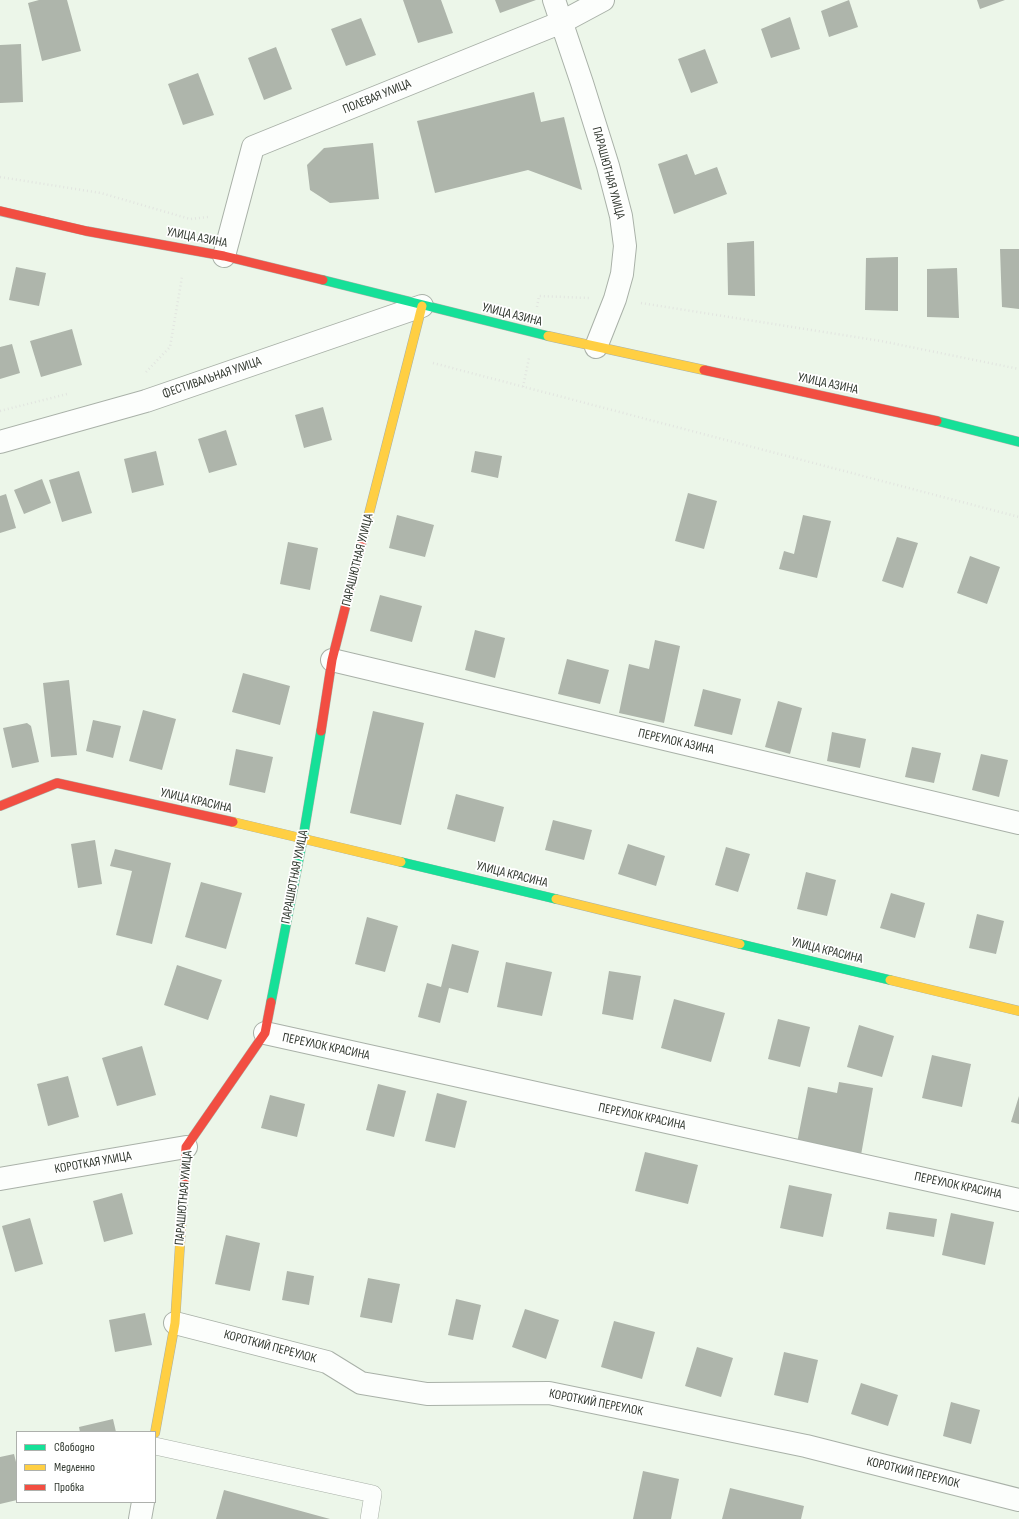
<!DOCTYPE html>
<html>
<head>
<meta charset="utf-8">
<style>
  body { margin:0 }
  #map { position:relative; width:1019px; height:1519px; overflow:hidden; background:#ecf6e9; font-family:"Sofia Sans Condensed",sans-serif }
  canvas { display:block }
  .legend { position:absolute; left:16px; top:1431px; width:140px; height:72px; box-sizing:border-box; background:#fff; border:1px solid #adb0ac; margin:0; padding:5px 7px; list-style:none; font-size:12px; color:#323930 }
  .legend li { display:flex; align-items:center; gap:8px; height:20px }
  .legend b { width:20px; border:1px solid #adb0ac }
</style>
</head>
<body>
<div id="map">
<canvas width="1019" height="1519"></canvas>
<ul class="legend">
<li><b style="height:5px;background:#16e098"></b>Свободно</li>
<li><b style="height:5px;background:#ffcf43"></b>Медленно</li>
<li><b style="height:5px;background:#f24e42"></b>Пробка</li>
</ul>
</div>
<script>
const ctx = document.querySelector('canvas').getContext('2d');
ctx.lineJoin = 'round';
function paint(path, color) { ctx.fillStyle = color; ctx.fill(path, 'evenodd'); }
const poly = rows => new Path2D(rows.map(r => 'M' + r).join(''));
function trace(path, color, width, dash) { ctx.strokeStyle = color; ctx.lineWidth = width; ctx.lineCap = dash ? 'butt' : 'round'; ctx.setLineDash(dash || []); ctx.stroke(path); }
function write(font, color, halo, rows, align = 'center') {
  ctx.font = font + ' "Sofia Sans Condensed",sans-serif'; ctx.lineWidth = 3.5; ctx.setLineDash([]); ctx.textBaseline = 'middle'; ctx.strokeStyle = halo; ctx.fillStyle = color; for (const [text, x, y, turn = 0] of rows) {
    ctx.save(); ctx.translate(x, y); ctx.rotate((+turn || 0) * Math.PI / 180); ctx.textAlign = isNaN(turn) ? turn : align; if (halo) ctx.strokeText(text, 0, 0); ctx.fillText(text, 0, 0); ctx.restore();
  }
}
paint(poly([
  [39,0,67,0,81,51,42,61,28,3],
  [403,0,441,0,453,33,418,43],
  [495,0,536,0,500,13],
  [849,0,858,27,829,37,821,11],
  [977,0,1005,0,980,9],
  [790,17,800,49,771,58,761,29],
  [361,18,376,55,346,66,331,29],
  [21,44,23,102,0,103,0,45],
  [276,47,292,89,264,100,248,58],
  [705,49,718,83,691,93,678,59],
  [198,73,214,115,183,125,168,84],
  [534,92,541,122,564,117,582,190,528,170,435,193,417,121],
  [373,143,379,199,330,203,310,190,307,165,324,148],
  [687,154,695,175,717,167,727,194,674,214,658,164],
  [754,241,755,296,728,295,727,243],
  [1000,249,1019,249,1019,309,1002,307],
  [898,257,898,311,865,310,866,258],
  [16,267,46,273,39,306,9,300],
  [957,268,959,318,927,317,927,269],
  [72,329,82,365,41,377,30,341],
  [12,344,20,373,0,379,0,347],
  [323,407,332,440,304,448,295,415],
  [226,430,237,465,209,473,198,439],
  [156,451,164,485,132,493,124,459],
  [475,451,502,456,498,478,471,472],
  [79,471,92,513,62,522,49,480],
  [42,479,51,503,24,514,14,490],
  [688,493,717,501,704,549,675,541],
  [6,494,16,528,0,533,0,496],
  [397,515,434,525,425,557,389,548],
  [803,515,831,521,817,578,779,569,784,551,794,554],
  [897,537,918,543,903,588,882,581],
  [288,542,318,548,310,590,280,584],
  [970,556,1000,567,987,604,957,593],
  [380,595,422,606,412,642,370,631],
  [475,630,505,638,495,678,465,670],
  [655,640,680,646,664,723,619,713,629,664,649,669],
  [567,659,609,670,600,704,558,694],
  [243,673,290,686,280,725,232,712],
  [69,680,77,755,51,757,43,683],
  [703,689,741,699,732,735,694,726],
  [778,701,802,708,790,754,765,747],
  [143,710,176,719,162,770,129,761],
  [373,711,424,723,401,825,350,813],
  [93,720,121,726,113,758,86,751],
  [27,723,31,726,39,762,12,768,3,728],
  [832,732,866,739,860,768,827,761],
  [912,747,941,753,934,783,905,777],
  [236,749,273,757,265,793,229,785],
  [981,754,1008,760,999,797,972,790],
  [456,794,504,807,495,842,447,829],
  [553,820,592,830,584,860,545,850],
  [95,840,102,884,78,888,71,844],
  [628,844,665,856,656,886,618,874],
  [726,847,750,854,738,892,715,885],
  [115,849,171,863,152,944,116,935,132,871,110,866],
  [806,872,836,880,827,916,797,909],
  [201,882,242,893,226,949,185,937],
  [891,893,925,903,915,938,880,928],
  [977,914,1004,921,996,954,969,948],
  [367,917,398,926,385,972,355,964],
  [452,944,479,951,468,993,449,988,440,1023,418,1017,427,983,441,987],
  [506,962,552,972,542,1016,497,1007],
  [177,965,222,980,208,1020,164,1005],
  [609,971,641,976,633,1020,602,1014],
  [674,999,725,1013,711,1062,661,1048],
  [778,1019,810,1027,800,1067,768,1059],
  [859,1025,894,1036,882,1077,847,1067],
  [142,1046,156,1095,117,1106,102,1058],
  [932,1055,971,1064,962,1107,922,1098],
  [68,1076,79,1117,48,1126,37,1084],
  [839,1082,873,1088,861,1155,797,1143,808,1087,837,1093],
  [378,1084,406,1091,394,1137,366,1130],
  [437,1093,467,1101,455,1148,425,1141],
  [270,1095,305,1104,297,1137,261,1128],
  [1019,1096,1019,1124,1011,1122],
  [645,1152,698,1165,688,1204,635,1191],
  [789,1185,832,1194,823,1237,780,1228],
  [122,1193,133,1234,104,1242,93,1201],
  [889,1212,937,1219,934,1237,886,1229],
  [951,1213,994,1222,985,1265,942,1255],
  [30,1218,43,1264,15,1272,2,1226],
  [226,1235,260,1243,250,1291,215,1284],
  [287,1271,314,1276,309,1305,282,1300],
  [368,1278,400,1284,392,1323,360,1317],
  [456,1299,481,1305,473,1340,448,1335],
  [525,1309,559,1320,546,1359,512,1347],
  [145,1313,152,1345,115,1352,109,1320],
  [614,1321,655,1332,642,1379,601,1367],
  [697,1347,733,1358,721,1397,685,1386],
  [784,1352,818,1360,808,1403,774,1395],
  [861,1383,898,1395,888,1426,851,1414],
  [951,1402,980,1410,971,1444,943,1436],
  [113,1419,116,1432,80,1432,79,1427],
  [14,1454,17,1466,17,1500,0,1504,0,1457],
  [643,1471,679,1479,671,1519,633,1519],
  [730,1488,804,1506,801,1519,722,1519],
  [224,1490,330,1519,216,1519]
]), '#aeb5ab');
const lane = poly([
  [155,1446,373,1494,369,1519]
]);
const street = poly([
  [554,0,582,83,608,166,621,216,625,246,622,274,615,299,596,347],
  [224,256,253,147,562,22,603,0],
  [0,442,146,401,422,306],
  [332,660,1019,823],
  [265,1033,1019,1200],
  [0,1179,186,1147],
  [175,1323,327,1362,361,1383,427,1394,549,1393,806,1446,1019,1500],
  [140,1519,143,1502]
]);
const fast = poly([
  [323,280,548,336],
  [937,421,1019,442],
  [401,862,556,899],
  [740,944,890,980],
  [271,1002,303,838,321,731]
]);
const slow = poly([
  [548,336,704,370],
  [362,541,422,306],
  [233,822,401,862],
  [556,899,740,944],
  [890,980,1019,1011],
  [155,1433,175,1323,184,1182]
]);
const jam = poly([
  [0,211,86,231,224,256,323,280],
  [704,370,937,421],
  [321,731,332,660,362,541],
  [0,806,57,783,233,822],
  [184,1182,186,1147,265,1033,271,1002]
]);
trace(lane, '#a9b1a8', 18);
trace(street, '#a9b1a8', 24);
trace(fast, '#a9b1a8', 10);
trace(slow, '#a9b1a8', 10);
trace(jam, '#a9b1a8', 10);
trace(poly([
  [0,177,101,193,190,219,208,217],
  [641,303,881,341,1019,369],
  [537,307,539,296,589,298],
  [433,363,1019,517],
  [146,372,170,347,182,277],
  [523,387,529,358],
  [0,411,67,394]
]), '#e2e5e0', 2.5, [1, 3]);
trace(lane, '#fcfefc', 17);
trace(street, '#fcfefc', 22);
trace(fast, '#16e098', 9);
trace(slow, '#ffcf43', 9);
trace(jam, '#f24e42', 9);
write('13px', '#323930', '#fff', [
  ["ПОЛЕВАЯ УЛИЦА",377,97,-22],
  ["ПАРАШЮТНАЯ УЛИЦА",608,173,75],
  ["УЛИЦА АЗИНА",197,238,11],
  ["УЛИЦА АЗИНА",512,315,14],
  ["ФЕСТИВАЛЬНАЯ УЛИЦА",212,378,-19],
  ["УЛИЦА АЗИНА",828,384,12],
  ["ПАРАШЮТНАЯ УЛИЦА",358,560,-76],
  ["ПЕРЕУЛОК АЗИНА",676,742,13],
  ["УЛИЦА КРАСИНА",196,801,13],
  ["УЛИЦА КРАСИНА",512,875,14],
  ["ПАРАШЮТНАЯ УЛИЦА",295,877,-79],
  ["УЛИЦА КРАСИНА",827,951,14],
  ["ПЕРЕУЛОК КРАСИНА",326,1047,12],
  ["ПЕРЕУЛОК КРАСИНА",642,1117,12],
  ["КОРОТКАЯ УЛИЦА",93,1163,-10],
  ["ПЕРЕУЛОК КРАСИНА",958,1186,12],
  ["ПАРАШЮТНАЯ УЛИЦА",184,1198,-85],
  ["КОРОТКИЙ ПЕРЕУЛОК",270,1347,15],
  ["КОРОТКИЙ ПЕРЕУЛОК",596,1403,11],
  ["КОРОТКИЙ ПЕРЕУЛОК",913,1473,14]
]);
</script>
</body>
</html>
